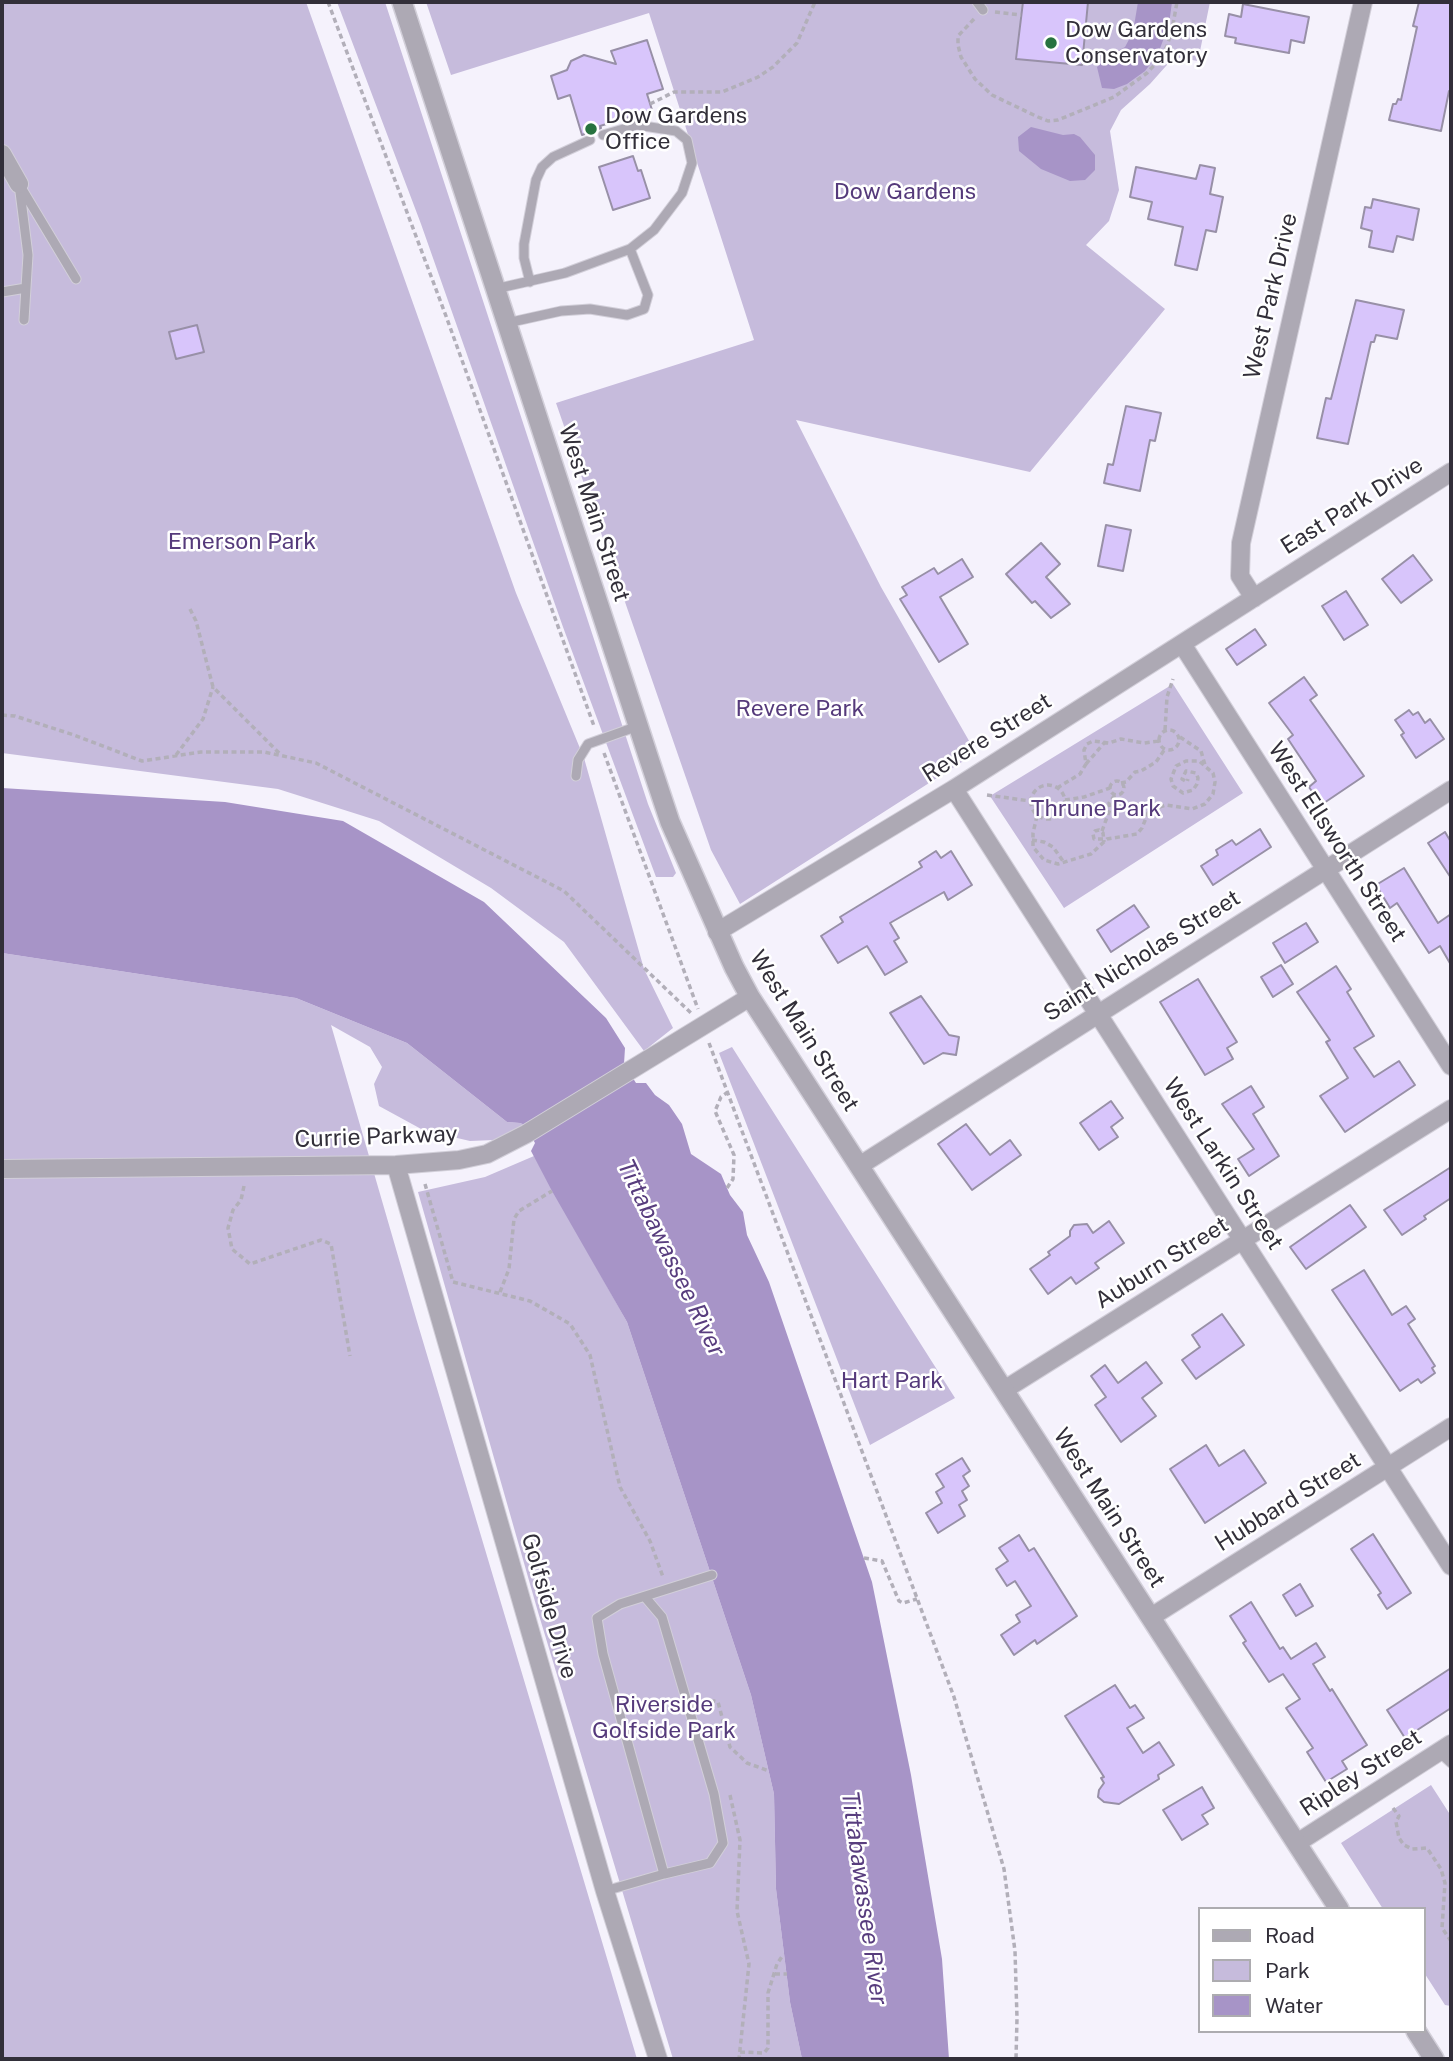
<!DOCTYPE html>
<html>
<head>
<meta charset="utf-8">
<style>
  body { margin:0 }
  #map { position:relative; width:1453px; height:2061px; overflow:hidden; background:#f5f2fc; font-family:"Public Sans",sans-serif }
  canvas { display:block }
  .frame { position:absolute; inset:0; border:4px solid #322f39; pointer-events:none }
  .legend { position:absolute; left:1198px; top:1907px; width:228px; height:126px; box-sizing:border-box; background:#fff; border:2px solid #adacb0; margin:0; padding:9px 12px; list-style:none; font-size:21px; color:#322f39 }
  .legend li { display:flex; align-items:center; gap:14px; height:35px }
  .legend b { width:35px; border:2px solid #adacb0 }
</style>
</head>
<body>
<div id="map">
<canvas width="1453" height="2061"></canvas>
<div class="frame"></div>
<ul class="legend">
<li><b style="height:9px;background:#ada9b4"></b>Road</li>
<li><b style="height:19px;background:#c6bbdc"></b>Park</li>
<li><b style="height:19px;background:#a794c7"></b>Water</li>
</ul>
</div>
<script>
const ctx = document.querySelector('canvas').getContext('2d');
ctx.lineJoin = 'round';
function paint(path, color) { ctx.fillStyle = color; ctx.fill(path, 'evenodd'); }
const poly = rows => new Path2D(rows.map(r => 'M' + r).join(''));
function trace(path, color, width, dash) { ctx.strokeStyle = color; ctx.lineWidth = width; ctx.lineCap = dash ? 'butt' : 'round'; ctx.setLineDash(dash || []); ctx.stroke(path); }
function write(font, color, halo, rows, align = 'center') {
  ctx.font = font + ' "Public Sans",sans-serif'; ctx.lineWidth = 5; ctx.setLineDash([]); ctx.textBaseline = 'middle'; ctx.strokeStyle = halo; ctx.fillStyle = color; for (const [text, x, y, turn = 0] of rows) {
    ctx.save(); ctx.translate(x, y); ctx.rotate((+turn || 0) * Math.PI / 180); ctx.textAlign = isNaN(turn) ? turn : align; if (halo) ctx.strokeText(text, 0, 0); ctx.fillText(text, 0, 0); ctx.restore();
  }
}
paint(poly([
  [2,2,306,2,516,593,584,758,644,969,673,1028,644,1051,564,942,491,888,379,821,278,789,2,753],
  [337,2,385,2,648,804,676,873,673,877,656,877,563,627,421,224],
  [426,2,1210,2,1198,61,1174,57,1150,84,1121,110,1110,131,1119,190,1109,221,1086,245,1165,309,1030,472,796,420,881,587,976,753,740,904,711,850,556,403,754,340,649,13,451,75],
  [1173,684,1243,793,1064,908,990,796],
  [2,953,296,998,407,1043,507,1122,520,1123,525,1125,494,1140,470,1141,423,1130,379,1106,374,1084,382,1067,370,1047,331,1025,416,1318,637,2059,2,2059],
  [732,1047,955,1398,870,1445,719,1053],
  [534,1156,627,1322,751,1695,774,1794,776,1889,790,2002,802,2059,673,2059,538,1612,418,1192,485,1177],
  [1431,1785,1451,1816,1451,2006,1445,2005,1423,1971,1423,1909,1383,1909,1341,1843]
]), '#c6bbdc');
paint(poly([
  [1138,2,1172,2,1169,24,1158,54,1145,71,1127,84,1114,89,1102,88,1097,67,1109,56,1125,47,1133,32],
  [1031,127,1063,135,1074,134,1080,137,1095,155,1095,170,1085,180,1070,181,1041,169,1019,151,1018,137],
  [2,788,225,802,343,821,484,902,606,1018,625,1048,624,1064,636,1083,646,1083,655,1095,669,1105,682,1124,691,1154,721,1174,730,1195,743,1212,747,1235,769,1282,872,1582,911,1775,942,1959,949,2059,802,2059,790,2002,776,1889,774,1794,751,1695,627,1322,552,1191,531,1151,535,1143,525,1125,520,1123,507,1122,407,1043,296,998,2,953]
]), '#a794c7');
const building = poly([
  [1023,2,1088,2,1082,65,1016,59,1023,2],
  [1419,2,1451,2,1451,91,1449,91,1441,131,1389,120,1393,104,1396,104,1398,99,1401,100,1417,27,1413,26,1419,2],
  [1243,4,1309,17,1304,43,1291,40,1289,53,1235,43,1236,38,1225,36,1229,14,1241,17,1243,4],
  [647,40,663,89,647,94,652,110,600,126,601,128,582,135,570,95,558,99,551,76,567,70,571,61,584,55,616,64,611,51,647,40],
  [633,156,638,171,641,170,650,198,613,210,599,167,633,156],
  [1200,165,1215,168,1210,194,1223,197,1216,232,1206,230,1197,270,1175,265,1183,227,1148,219,1152,202,1130,197,1136,167,1196,179,1200,165],
  [1373,199,1419,209,1413,240,1397,236,1393,252,1369,247,1372,231,1361,228,1365,207,1371,208,1373,199],
  [1356,300,1404,310,1397,339,1376,335,1374,342,1371,342,1348,444,1317,438,1326,398,1331,399,1356,300],
  [197,325,204,352,176,359,169,332,197,325],
  [1126,406,1161,413,1155,441,1150,440,1140,491,1104,483,1108,464,1113,465,1126,406],
  [1106,525,1131,530,1123,571,1098,566,1106,525],
  [1041,543,1060,564,1046,577,1070,604,1051,618,1035,601,1032,603,1006,574,1041,543],
  [1413,555,1432,580,1401,603,1382,579,1413,555],
  [962,559,973,577,940,597,968,644,939,662,900,599,907,595,902,587,934,568,938,574,962,559],
  [1346,591,1368,625,1344,640,1322,606,1346,591],
  [1255,629,1266,645,1237,665,1226,649,1255,629],
  [1304,677,1317,695,1310,700,1364,776,1321,805,1309,787,1316,781,1288,739,1293,735,1269,703,1304,677],
  [1409,710,1413,715,1418,712,1425,723,1430,719,1444,739,1416,758,1401,735,1404,733,1395,720,1409,710],
  [1260,829,1271,847,1213,885,1201,866,1218,855,1216,850,1232,840,1236,845,1260,829],
  [1445,832,1451,842,1451,878,1428,843,1445,832],
  [936,851,941,858,951,851,972,885,948,900,944,892,890,923,899,938,894,941,907,962,885,975,867,946,838,963,821,936,843,922,840,917,922,867,919,862,936,851],
  [1404,868,1438,923,1451,914,1451,965,1440,946,1429,953,1397,903,1390,908,1376,885,1404,868],
  [1134,905,1149,927,1111,952,1097,930,1134,905],
  [1306,923,1318,942,1285,963,1273,943,1306,923],
  [1281,965,1293,984,1273,997,1261,977,1281,965],
  [1336,966,1351,989,1347,992,1374,1036,1354,1048,1374,1077,1399,1061,1415,1085,1345,1132,1320,1096,1348,1078,1326,1042,1330,1040,1297,992,1336,966],
  [1198,979,1237,1042,1227,1048,1233,1059,1205,1075,1160,1002,1198,979],
  [921,996,949,1035,959,1037,956,1055,943,1053,924,1064,890,1013,921,996],
  [1251,1086,1264,1107,1253,1114,1279,1156,1249,1176,1238,1159,1254,1149,1222,1104,1251,1086],
  [1111,1101,1123,1118,1111,1127,1118,1137,1099,1150,1080,1123,1111,1101],
  [966,1124,990,1155,1010,1140,1021,1155,972,1190,938,1144,966,1124],
  [1451,1167,1451,1198,1424,1216,1426,1219,1402,1235,1384,1210,1451,1167],
  [1350,1205,1366,1227,1306,1269,1290,1247,1350,1205],
  [1109,1221,1124,1243,1095,1263,1099,1268,1076,1284,1071,1277,1048,1294,1030,1269,1050,1255,1048,1252,1070,1236,1070,1231,1074,1225,1087,1224,1093,1233,1109,1221],
  [1364,1270,1392,1315,1406,1306,1415,1319,1408,1324,1435,1366,1432,1368,1435,1373,1421,1383,1418,1379,1400,1391,1332,1290,1364,1270],
  [1222,1314,1244,1345,1196,1379,1182,1360,1200,1347,1192,1335,1222,1314],
  [1146,1362,1162,1383,1142,1398,1156,1416,1121,1442,1095,1405,1106,1397,1091,1376,1105,1365,1118,1383,1146,1362],
  [1206,1445,1219,1466,1244,1450,1266,1483,1205,1523,1170,1469,1206,1445],
  [962,1458,970,1471,963,1476,969,1486,962,1491,967,1500,959,1505,965,1516,938,1533,926,1513,942,1503,936,1492,944,1487,936,1474,962,1458],
  [1373,1534,1411,1593,1387,1609,1378,1595,1381,1593,1351,1549,1373,1534],
  [1019,1535,1029,1551,1034,1548,1077,1616,1037,1644,1035,1640,1014,1655,1001,1635,1020,1622,1016,1615,1031,1606,1015,1581,1007,1586,996,1569,1008,1561,999,1548,1019,1535],
  [1300,1584,1313,1606,1296,1616,1283,1595,1300,1584],
  [1251,1602,1280,1649,1283,1647,1291,1659,1316,1643,1325,1657,1313,1664,1330,1691,1332,1689,1367,1745,1342,1761,1347,1769,1326,1782,1307,1752,1313,1748,1286,1708,1300,1699,1283,1674,1269,1682,1243,1643,1246,1641,1230,1616,1251,1602],
  [1451,1668,1451,1708,1405,1738,1387,1710,1451,1668],
  [1115,1685,1130,1708,1135,1705,1144,1718,1127,1728,1143,1753,1159,1742,1174,1765,1158,1775,1159,1779,1119,1804,1104,1802,1098,1797,1099,1790,1104,1783,1101,1778,1104,1777,1065,1716,1115,1685],
  [1202,1787,1214,1808,1202,1815,1208,1824,1182,1840,1163,1810,1202,1787]
]);
paint(building, '#d8c5fb');
trace(building, '#9890a7', 2);
const service = poly([
  [977,2,983,10],
  [19,184,28,255,24,320],
  [22,189,76,279],
  [530,282,524,258,524,244,536,180,542,167,553,157,590,140],
  [495,289,565,273,630,249,654,230,682,193,692,163,687,140,676,131,637,125,603,135],
  [2,292,26,288],
  [507,323,561,311,590,309,627,315,644,309,648,295,630,249],
  [576,776,578,760,588,744,638,726],
  [645,1597,662,1617,714,1794,723,1843,710,1863,664,1874],
  [1439,1752,1451,1763],
  [605,1891,664,1874,603,1654,597,1618,620,1604,712,1575]
]);
const minor = poly([
  [2,154,19,184],
  [1254,598,1240,576,1241,543,1363,2],
  [1182,644,1451,1066],
  [954,789,1451,1566],
  [717,932,954,789,1451,472],
  [396,1165,605,1891,658,2059],
  [859,1166,1451,790],
  [2,1169,396,1165,459,1160,487,1154,526,1134,750,997],
  [1004,1390,1451,1109],
  [1151,1617,1451,1427],
  [1297,1843,1451,1744]
]);
const tertiary = poly([
  [402,2,650,762,670,822,734,967,750,997,1339,1909],
  [1416,2031,1434,2059]
]);
trace(service, '#d2cfd9', 11);
trace(minor, '#d2cfd9', 20);
trace(tertiary, '#d2cfd9', 22);
trace(poly([
  [328,2,446,316,594,726],
  [995,12,1021,15],
  [974,19,958,36,958,45,961,57,975,79,992,95,1038,117,1048,121,1058,120,1114,97,1147,73,1159,60,1167,46,1172,30,1177,2],
  [650,104,674,92,722,92,758,77,773,67,797,43,815,2],
  [190,609,196,621,213,687,280,754],
  [2,715,15,716,74,735,142,761,201,752,264,752,316,763,564,891,691,1013],
  '1159 740a10 10 0 1 1 20 0a10 10 0 1 1-20 0Z',
  [1165,730,1167,697,1173,679],
  [1180,737,1201,751,1205,765],
  [604,753,698,1009],
  [176,755,203,719,213,687],
  [1086,764,1105,742],
  '1110 788a7 7 0 1 1 14 0a7 7 0 1 1-14 0Z',
  [1121,783,1126,782,1135,772,1141,771,1156,762,1165,749],
  '1031 802a17 17 0 1 1 34 0a17 17 0 1 1-34 0Z',
  [1057,788,1080,774,1086,764,1084,750,1087,744,1093,741,1109,743,1121,739,1144,743,1159,741],
  [987,795,1030,801],
  [1065,800,1084,797,1110,788],
  [1037,816,1033,833,1033,847,1044,860,1058,864,1091,854,1107,839,1137,834,1142,828,1148,813,1153,809,1166,805,1192,809,1205,804,1213,794,1215,782,1213,773,1199,761,1186,761,1176,766,1171,779,1173,786,1183,793,1193,790,1197,784,1198,778,1196,773,1186,771,1182,779,1187,782,1188,779],
  [1102,831,1110,809,1109,803,1115,795],
  [1103,839,1094,839,1093,834,1095,831,1099,830,1103,833,1104,842],
  [1032,840,1044,842,1053,847,1063,861],
  [709,1043,954,1697,1004,1869,1015,1951,1017,2018,1016,2059],
  [425,1184,453,1282,530,1301,570,1324,590,1355,620,1487,650,1541,663,1577],
  [244,1186,241,1200,233,1210,228,1228,232,1249,250,1264,321,1240,331,1244,350,1356],
  [727,1188,733,1179,734,1155,715,1111,721,1097,728,1092],
  [500,1292,509,1269,514,1219,519,1211,552,1191],
  [864,1558,882,1561,899,1601,903,1603,917,1599],
  [702,1703,714,1701,718,1702,730,1747,747,1763,769,1771],
  [730,1795,740,1840,737,1911,749,1964,739,2059],
  [1393,1808,1399,1816,1396,1822,1399,1838,1404,1845,1412,1849,1427,1848,1441,1869,1445,1883,1442,1928,1451,1941],
  [775,1974,787,1974],
  [740,2052,764,2053,768,2048,768,1993,777,1964,783,1955]
]), '#b2afb9', 3.5, [5, 3.5]);
trace(service, '#ada9b4', 9);
trace(minor, '#ada9b4', 18);
trace(tertiary, '#ada9b4', 19);
for (const [x, y, r, color] of [
  [1051,43,7,"#277240"],
  [591,129,7,"#277240"]
]) { const dot = new Path2D(); dot.arc(x, y, r, 0, 2 * Math.PI); ctx.fillStyle = color; ctx.fill(dot); trace(dot, '#fff', 2.5); }
write('23px', '#322f39', '#fff', [
  ["Dow Gardens",1065,30],
  ["Conservatory",1065,56],
  ["Dow Gardens",605,116],
  ["Office",605,142]
], 'left');
write('23px', '#553a7b', '#fff', [
  ["Dow Gardens",905,192],
  ["Emerson Park",242,542],
  ["Revere Park",800,709],
  ["Thrune Park",1096,809],
  ["Hart Park",892,1381],
  ["Riverside",664,1705],
  ["Golfside Park",664,1731]
]);
write('23px', '#322f39', '#fff', [
  ["West Park Drive",1271,296,-77],
  ["East Park Drive",1352,506,-32],
  ["West Main Street",594,513,72],
  ["Revere Street",987,738,-32],
  ["West Ellsworth Street",1337,842,57],
  ["Saint Nicholas Street",1142,956,-32],
  ["West Main Street",804,1031,58],
  ["Currie Parkway",376,1137,-2],
  ["West Larkin Street",1223,1164,57],
  ["Auburn Street",1162,1263,-32],
  ["Hubbard Street",1288,1502,-32],
  ["West Main Street",1109,1508,57],
  ["Golfside Drive",549,1606,74],
  ["Ripley Street",1361,1773,-33]
]);
write('italic 24px', '#583d7e', '#fff', [
  ["Tittabawassee River",671,1258,64],
  ["Tittabawassee River",864,1898,82]
]);
</script>
</body>
</html>
